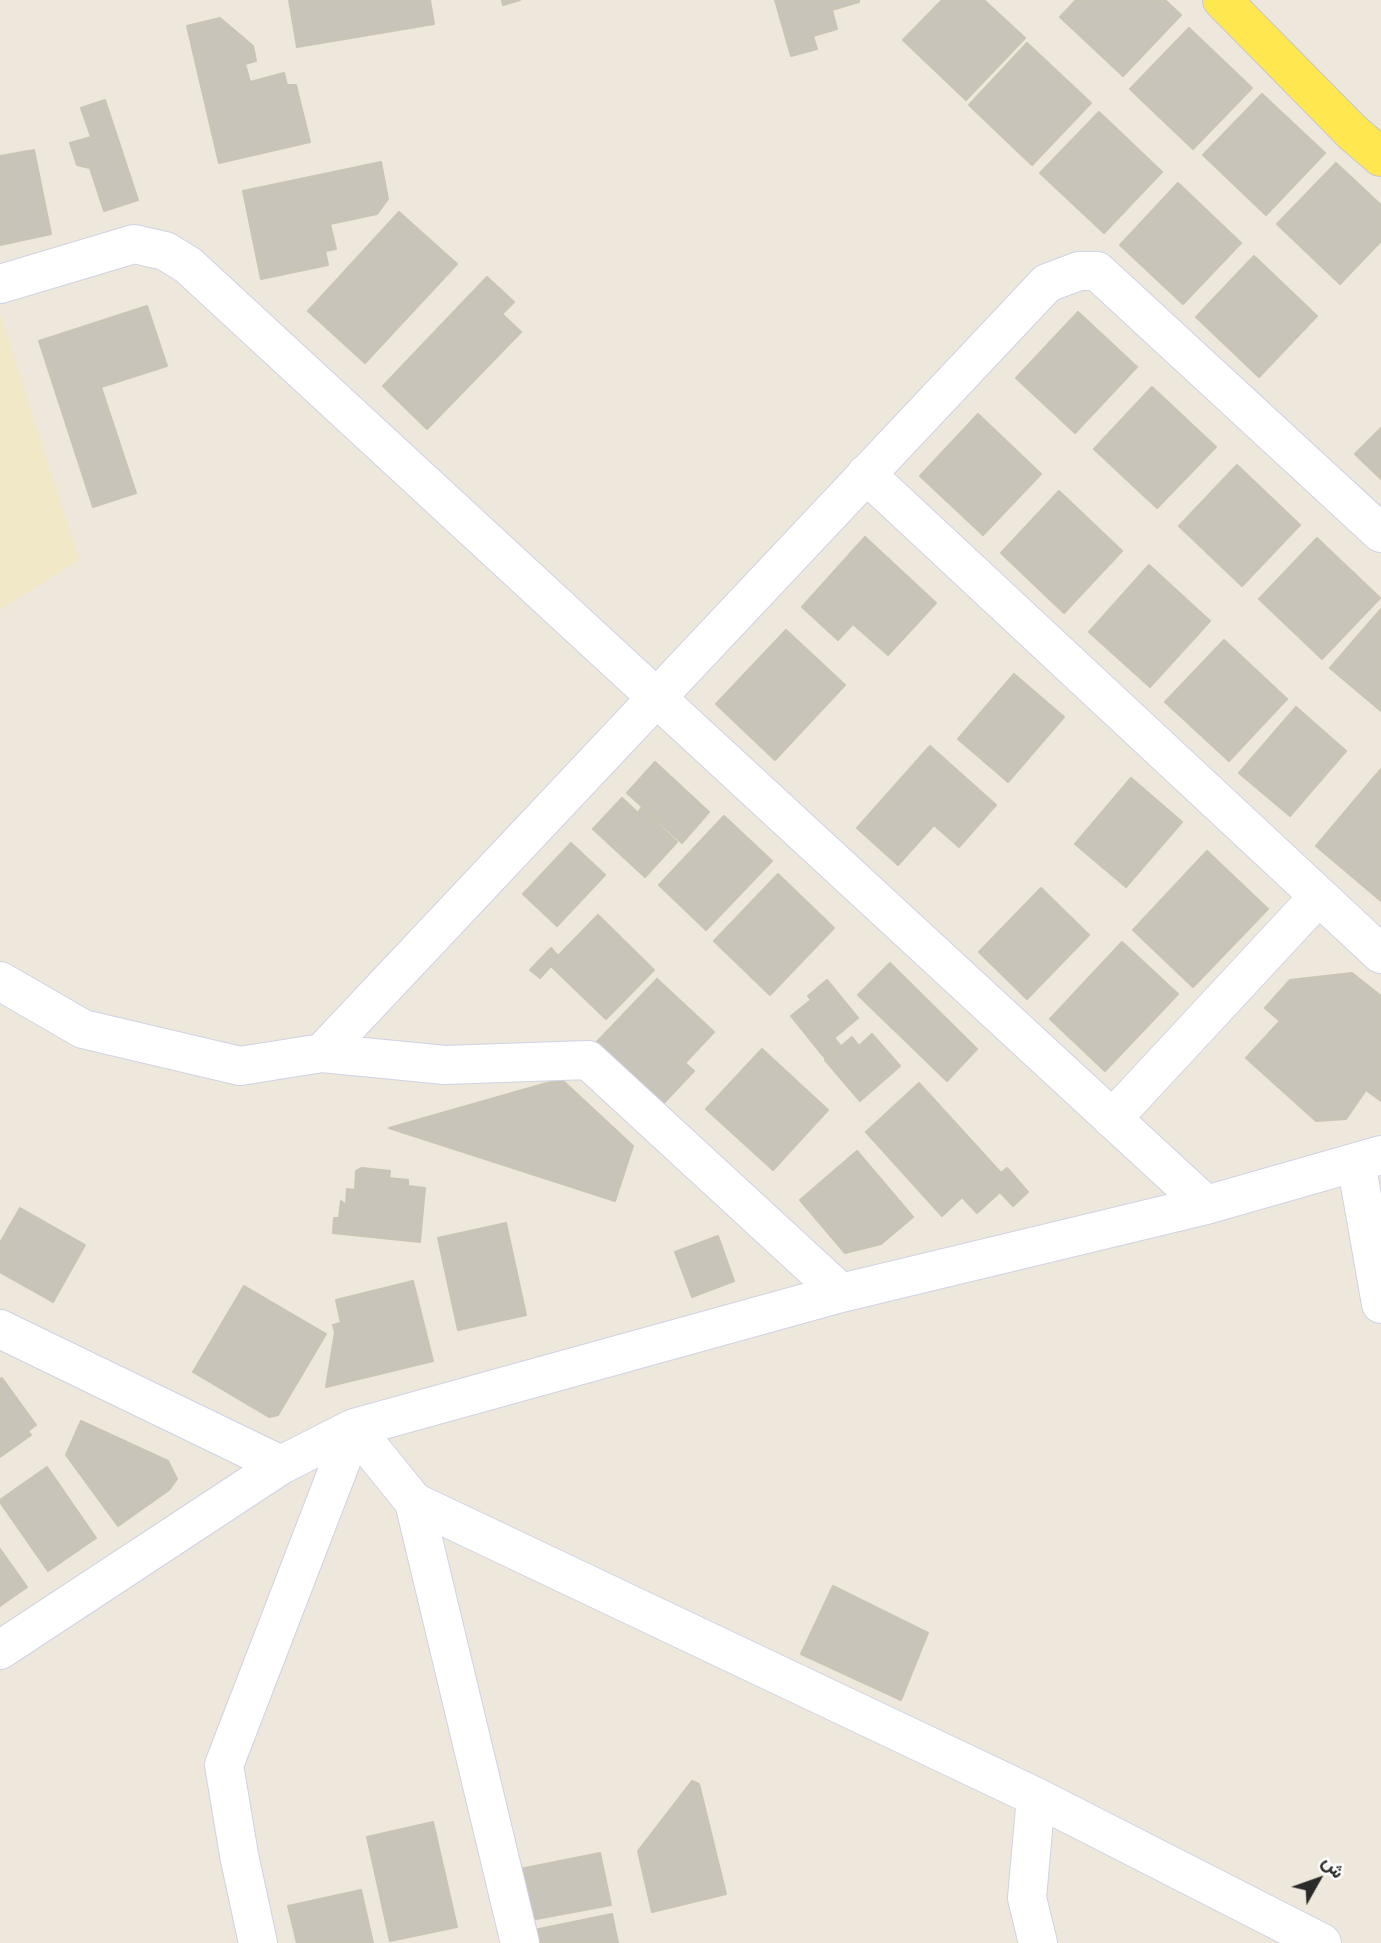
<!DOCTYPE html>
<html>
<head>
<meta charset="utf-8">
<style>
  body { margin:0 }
  #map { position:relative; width:1381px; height:1943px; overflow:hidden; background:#eee7db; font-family:Quicksand,Vazirmatn,sans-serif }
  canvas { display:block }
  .north { position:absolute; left:1283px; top:1845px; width:70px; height:70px; -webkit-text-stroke:5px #fff; paint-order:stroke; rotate:50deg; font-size:19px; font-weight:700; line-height:28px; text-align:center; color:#2a2a2a }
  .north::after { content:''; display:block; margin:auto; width:24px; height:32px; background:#2a2a2a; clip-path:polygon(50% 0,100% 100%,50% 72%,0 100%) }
</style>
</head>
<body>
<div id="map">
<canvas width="1381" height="1943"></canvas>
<div class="north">ش</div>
</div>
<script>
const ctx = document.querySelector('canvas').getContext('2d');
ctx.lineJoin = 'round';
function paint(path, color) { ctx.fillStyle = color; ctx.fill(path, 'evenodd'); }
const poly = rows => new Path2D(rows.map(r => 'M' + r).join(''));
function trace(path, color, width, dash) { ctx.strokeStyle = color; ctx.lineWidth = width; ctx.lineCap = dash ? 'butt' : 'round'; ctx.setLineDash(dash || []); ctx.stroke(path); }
paint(poly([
  [0,314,79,560,0,610]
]), '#f1e8c8');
const building = poly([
  [289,0,430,0,434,24,297,47,289,0],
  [502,0,520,0,503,5,502,0],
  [775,0,859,0,859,2,832,10,837,29,813,36,817,49,791,56,775,0],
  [942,0,984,0,1025,38,966,100,903,40,942,0],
  [1076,0,1165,0,1181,15,1123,76,1060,17,1076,0],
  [220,18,253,46,256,61,245,64,250,82,284,73,287,85,296,85,310,142,219,163,187,26,220,18],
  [1189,28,1252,88,1193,149,1130,89,1189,28],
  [1027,43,1091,103,1032,165,969,105,1027,43],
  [1262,94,1325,153,1266,215,1203,155,1262,94],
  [105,100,138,200,104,211,90,168,77,165,70,143,91,137,81,108,105,100],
  [1099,112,1162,172,1104,233,1040,173,1099,112],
  [34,150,51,234,0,245,0,156,34,150],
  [381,162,388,199,377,214,330,224,336,249,325,251,328,265,261,279,243,191,381,162],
  [1336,163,1381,205,1381,241,1340,284,1277,224,1336,163],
  [1178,183,1241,243,1183,304,1120,245,1178,183],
  [399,212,457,264,365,363,308,311,399,212],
  [1254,256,1317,316,1259,377,1196,317,1254,256],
  [487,277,514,302,502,314,521,332,427,429,383,386,487,277],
  [147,306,167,366,101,387,136,493,93,507,39,341,147,306],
  [1078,312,1137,367,1075,433,1016,378,1078,312],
  [1152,387,1216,447,1157,508,1094,449,1152,387],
  [978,414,1041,474,983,535,920,476,978,414],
  [1381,428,1381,479,1355,454,1381,428],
  [1237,465,1300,525,1242,586,1179,526,1237,465],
  [1059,491,1122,551,1064,613,1001,553,1059,491],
  [865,537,936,603,888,655,853,624,838,640,802,607,865,537],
  [1317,538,1380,598,1322,659,1259,599,1317,538],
  [1149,565,1210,621,1150,687,1089,632,1149,565],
  [1381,609,1381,711,1330,668,1381,609],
  [786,630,845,685,775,760,716,704,786,630],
  [1224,640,1287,699,1229,761,1165,702,1224,640],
  [1014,674,1064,717,1008,782,958,739,1014,674],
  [1296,707,1346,751,1290,816,1239,773,1296,707],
  [930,746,996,805,959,847,934,825,898,865,857,828,930,746],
  [655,762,709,812,682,843,627,793,655,762],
  [1381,769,1381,901,1316,846,1381,769],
  [1131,778,1182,822,1126,887,1075,844,1131,778],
  [622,798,638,813,641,808,677,842,645,877,593,829,622,798],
  [724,816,772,861,706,930,659,885,724,816],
  [571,843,605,875,557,926,523,894,571,843],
  [1207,851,1268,909,1193,987,1133,930,1207,851],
  [778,874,834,928,770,995,714,941,778,874],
  [1041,888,1089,935,1027,999,979,952,1041,888],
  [598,915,654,970,606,1019,551,966,540,978,530,970,551,948,558,956,598,915],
  [1122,942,1178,994,1105,1071,1050,1019,1122,942],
  [890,963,977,1049,947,1081,858,995,890,963],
  [1352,973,1381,996,1381,1101,1366,1090,1346,1119,1316,1121,1246,1058,1280,1021,1265,1008,1290,980,1352,973],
  [657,979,714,1032,685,1063,694,1071,659,1108,593,1046,657,979],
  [827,980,858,1018,834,1038,840,1045,825,1058,791,1016,811,1000,808,996,827,980],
  [872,1034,900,1066,860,1101,825,1060,852,1037,859,1046,872,1034],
  [762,1049,828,1110,773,1170,706,1109,762,1049],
  [561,1079,633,1146,615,1201,389,1128,561,1079],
  [919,1083,1001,1173,1007,1168,1028,1192,1013,1206,1000,1192,977,1213,962,1197,942,1216,866,1132,919,1083],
  [857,1151,913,1217,881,1244,845,1253,800,1200,857,1151],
  [362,1168,390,1171,389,1178,408,1180,408,1186,425,1188,420,1242,333,1233,334,1218,339,1218,341,1201,346,1205,347,1189,355,1190,356,1171,362,1168],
  [20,1208,85,1245,53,1302,0,1272,0,1243,20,1208],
  [506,1223,526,1315,458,1330,438,1238,506,1223],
  [718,1236,734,1281,692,1297,675,1252,718,1236],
  [413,1281,433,1361,326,1387,335,1332,333,1325,341,1323,336,1300,413,1281],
  [244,1286,326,1334,278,1415,269,1417,193,1372,244,1286],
  [2,1378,36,1425,28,1431,31,1435,0,1457,0,1379,2,1378],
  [81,1421,168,1461,177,1479,169,1490,118,1526,66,1455,81,1421],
  [47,1467,96,1538,48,1571,0,1502,0,1500,47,1467],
  [0,1549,27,1587,0,1606,0,1549],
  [833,1586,928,1633,901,1700,801,1654,833,1586],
  [692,1781,699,1784,726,1894,652,1912,638,1851,692,1781],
  [433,1822,457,1927,390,1941,367,1837,433,1822],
  [600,1853,611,1905,531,1920,520,1869,600,1853],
  [361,1890,373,1943,297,1943,288,1906,361,1890],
  [612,1914,618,1943,537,1943,534,1930,612,1914]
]);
paint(building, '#c9c4ba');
trace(building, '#c9c4b4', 2);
const street = poly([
  [0,284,134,244,165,251,188,265,1206,1205],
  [866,474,1381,954],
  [0,981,83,1029,240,1066,322,1053,445,1065,588,1060,841,1293],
  [322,1053,1047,283,1079,271,1097,271,1381,533],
  [1112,1119,1319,896],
  [1356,1162,1381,1304],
  [0,1329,281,1465],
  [354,1428,414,1502,520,1943],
  [414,1502,1036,1797,1322,1943],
  [0,1650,281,1465,354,1428,841,1293,1206,1205,1381,1155],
  [1036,1797,1027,1898,1038,1943],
  [258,1943,239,1855,224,1765,354,1428]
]);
const primary = poly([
  [1222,0,1352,132,1381,157]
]);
trace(street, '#d0d2e5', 40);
trace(primary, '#c8c8c8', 40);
trace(street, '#fff', 38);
trace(primary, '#ffe84f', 38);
</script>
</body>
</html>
